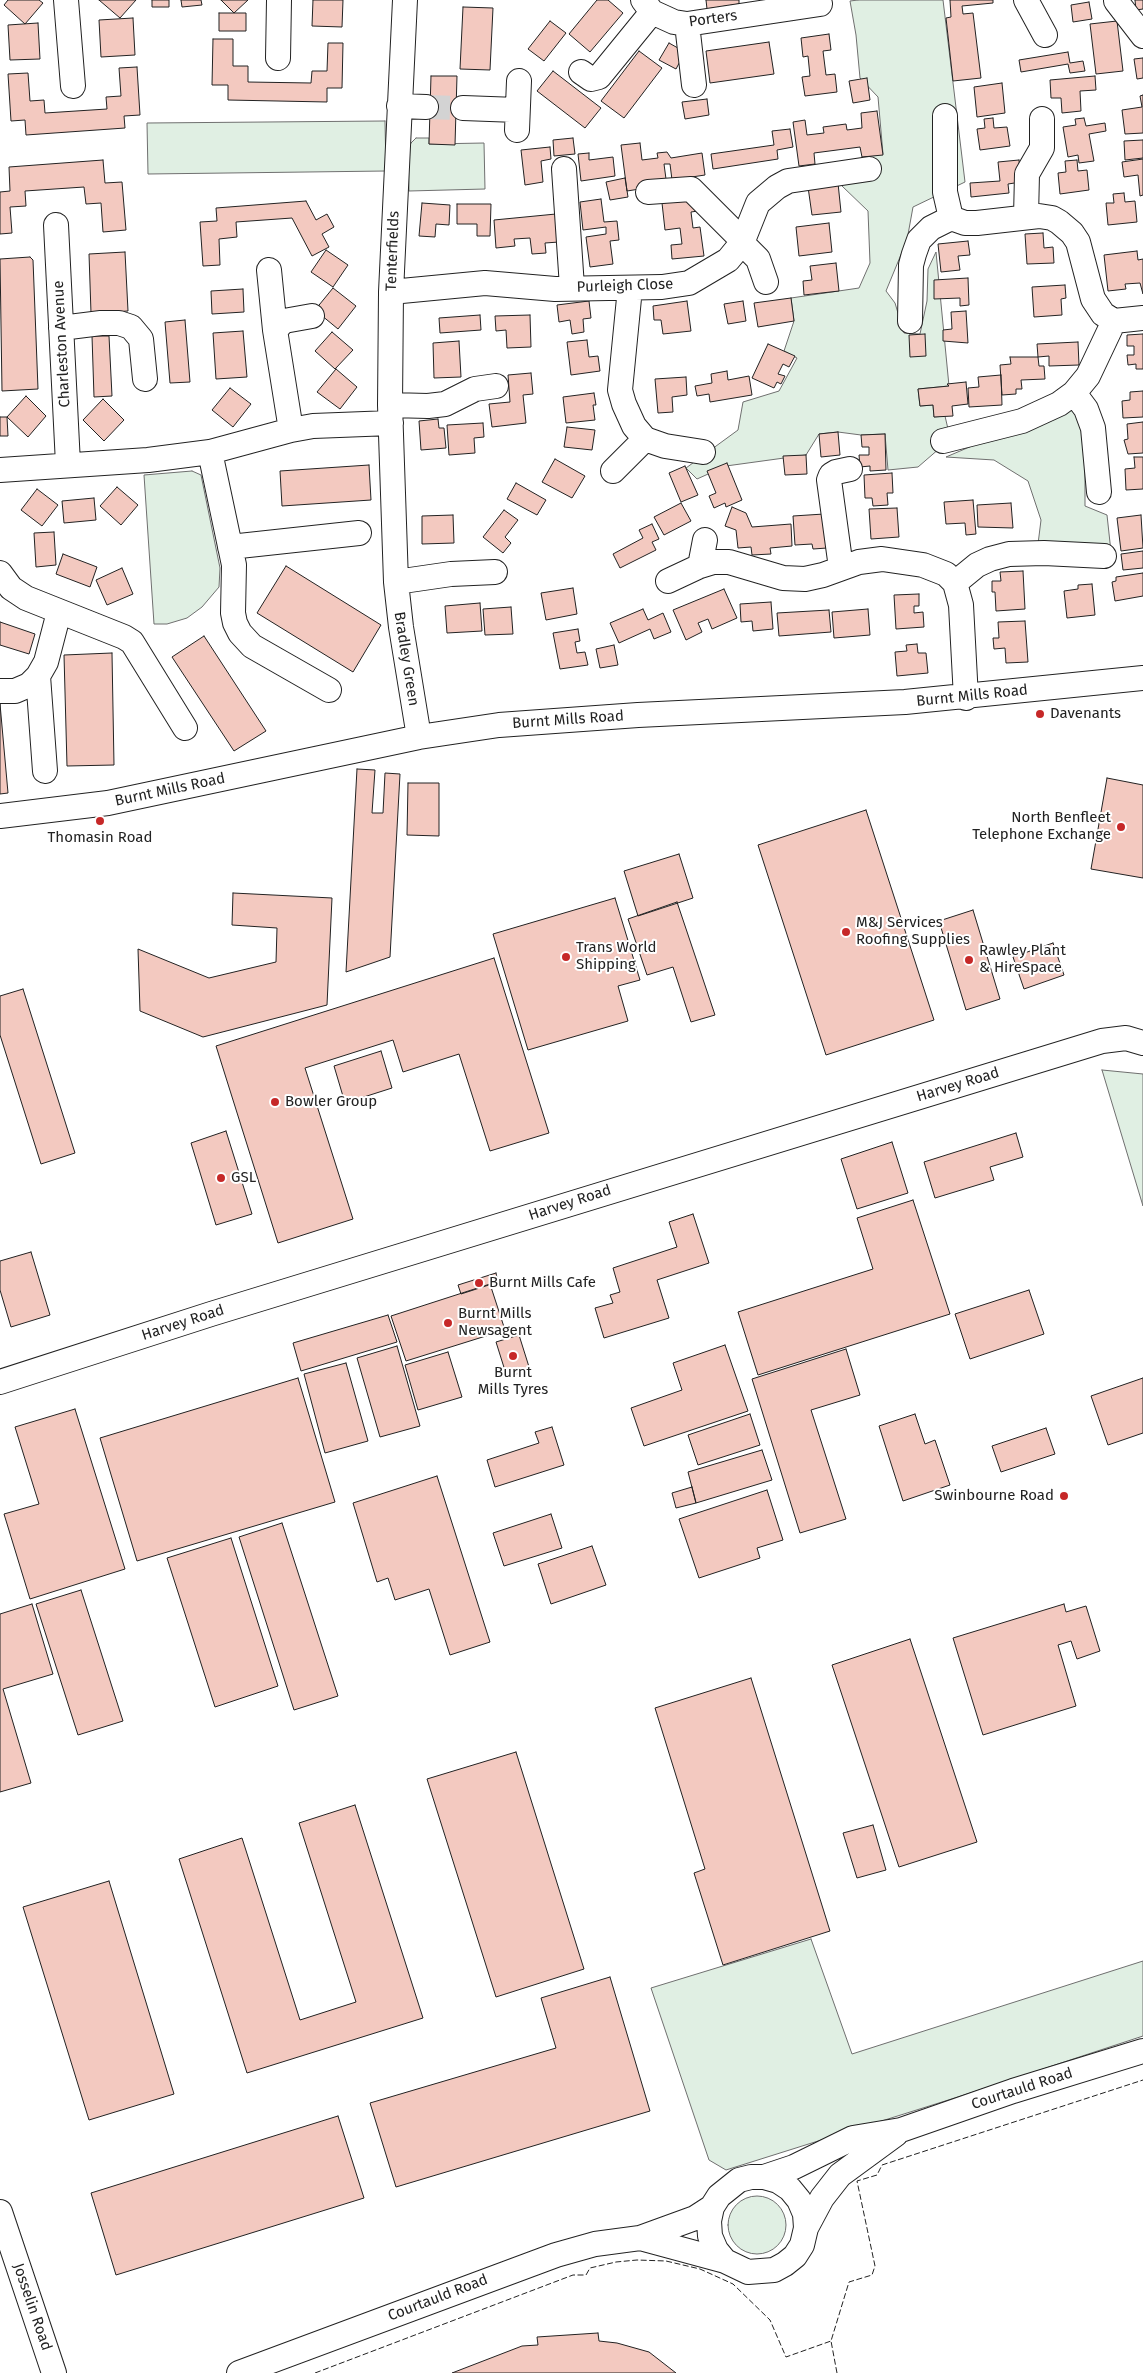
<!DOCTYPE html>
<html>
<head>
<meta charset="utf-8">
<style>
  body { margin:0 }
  canvas { display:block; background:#fff }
</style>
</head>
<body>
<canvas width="1143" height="2373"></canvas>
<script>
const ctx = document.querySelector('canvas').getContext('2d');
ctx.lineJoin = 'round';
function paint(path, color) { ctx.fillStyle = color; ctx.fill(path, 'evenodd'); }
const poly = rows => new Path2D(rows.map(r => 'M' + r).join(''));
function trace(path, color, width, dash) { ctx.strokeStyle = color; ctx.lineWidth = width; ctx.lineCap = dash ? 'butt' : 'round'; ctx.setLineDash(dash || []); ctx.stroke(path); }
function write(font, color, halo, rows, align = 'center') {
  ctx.font = font + ' "Fira Sans",sans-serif'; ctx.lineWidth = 4; ctx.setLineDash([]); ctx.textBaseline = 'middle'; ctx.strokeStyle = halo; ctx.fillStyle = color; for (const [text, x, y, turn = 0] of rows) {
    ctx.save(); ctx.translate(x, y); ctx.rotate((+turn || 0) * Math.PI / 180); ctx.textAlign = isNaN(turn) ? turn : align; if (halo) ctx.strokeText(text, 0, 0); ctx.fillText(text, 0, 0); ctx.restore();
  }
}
const green = poly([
  [858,0,943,0,965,182,913,207,907,240,886,291,895,303,904,333,920,334,927,301,928,269,936,252,949,386,918,389,920,406,933,405,934,417,945,416,948,429,940,448,918,467,888,470,885,434,861,435,838,432,819,434,806,455,726,466,697,479,686,468,738,430,743,402,779,391,797,358,784,351,794,321,791,298,859,288,870,263,868,211,842,186,862,157,883,154,878,97,860,78,856,35,850,1,858,0],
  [385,121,386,171,148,174,147,123,385,121],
  [416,138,429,138,429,144,484,143,485,189,409,191,408,151,411,143,416,138],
  [1068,405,1078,418,1085,444,1085,506,1107,515,1112,561,1036,560,1041,520,1028,481,994,460,946,457,1068,405],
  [192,471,201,475,220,568,219,587,202,607,187,618,167,624,154,624,144,475,192,471],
  [1102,1070,1143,1074,1143,1206,1102,1070],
  [811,1939,852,2054,1143,1961,1143,2036,961,2096,726,2170,709,2160,651,1988,811,1939],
  '728 2225a29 29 0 1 1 58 0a29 29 0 1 1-58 0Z'
]);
paint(green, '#e0efe3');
trace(green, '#6f6f6f', 1);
const building = poly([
  [8,0,39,0,43,3,25,24,4,5,8,0],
  [99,0,136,0,120,18,99,0],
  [152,0,169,0,169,7,152,7,152,0],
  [181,0,201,0,202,5,182,7,181,0],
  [221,0,248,0,234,13,221,0],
  [313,0,343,0,342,27,312,26,313,0],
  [597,0,608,0,623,13,590,52,569,34,597,0],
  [706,0,739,0,739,4,707,9,706,0],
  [950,0,993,0,993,3,962,6,963,14,973,13,981,78,953,81,946,18,951,17,950,0],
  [1135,0,1143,0,1143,9,1136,10,1135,0],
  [1089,2,1092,19,1073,22,1071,5,1089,2],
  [463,7,493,8,490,70,460,69,463,7],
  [219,13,246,13,246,31,219,31,219,13],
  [133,18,135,55,101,57,99,20,133,18],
  [550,21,566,33,544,61,528,49,550,21],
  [1117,21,1123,71,1096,74,1090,24,1117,21],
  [38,23,40,59,10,60,8,25,38,23],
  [829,34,831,50,823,51,826,75,835,74,837,92,805,96,802,77,810,76,808,56,803,57,801,38,829,34],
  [213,39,233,39,233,66,248,66,248,82,311,83,312,71,327,71,328,43,343,43,342,88,327,88,327,102,228,100,228,85,212,85,213,39],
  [769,42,774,74,710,83,706,51,769,42],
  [669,43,685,52,676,69,659,60,669,43],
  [639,51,662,68,624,118,601,101,639,51],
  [1068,52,1070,63,1083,61,1085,71,1070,73,1068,64,1021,72,1019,60,1068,52],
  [1143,58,1143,78,1137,79,1134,59,1143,58],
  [137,67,140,115,124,116,125,128,26,135,25,120,11,121,8,74,28,73,30,101,44,100,45,113,107,109,106,97,121,96,119,68,137,67],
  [553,71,601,108,585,128,537,91,553,71],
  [431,76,457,76,455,145,429,144,431,76],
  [1095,76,1096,90,1080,91,1081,111,1062,113,1061,98,1051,98,1050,80,1095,76],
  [867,78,870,100,853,103,849,81,867,78],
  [1002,83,1005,113,977,117,974,87,1002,83],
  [1143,95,1143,133,1125,134,1122,110,1142,107,1140,96,1143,95],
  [707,99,709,115,685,119,682,102,707,99],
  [877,111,883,155,862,157,860,147,814,153,815,164,799,166,793,122,805,120,807,135,824,133,823,127,846,124,847,130,862,128,861,113,877,111],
  [993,118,994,128,1007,127,1010,146,980,150,977,129,985,128,984,119,993,118],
  [1084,118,1086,126,1105,123,1106,131,1089,134,1094,161,1079,163,1078,155,1068,157,1063,127,1076,125,1075,119,1084,118],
  [790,129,793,147,777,150,778,159,713,169,711,154,774,145,772,131,790,129],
  [573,138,575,154,554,156,553,140,573,138],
  [1143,140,1143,158,1125,160,1124,141,1143,140],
  [640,143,642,160,658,158,657,153,667,152,671,158,702,153,705,175,672,180,670,164,664,164,666,179,645,182,646,188,627,191,621,145,640,143],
  [550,147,551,159,541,161,543,182,525,185,521,150,550,147],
  [589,153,589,160,613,157,615,176,581,181,578,154,589,153],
  [1143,159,1143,195,1140,196,1138,175,1124,177,1122,162,1143,159],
  [103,160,105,183,122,182,126,230,103,232,101,203,86,204,84,187,25,191,26,206,10,207,12,233,0,234,0,192,10,191,9,167,103,160],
  [1019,160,1021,182,1008,184,1009,193,971,197,970,183,1000,181,998,162,1019,160],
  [1077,160,1078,171,1087,170,1089,190,1060,194,1058,173,1066,172,1065,161,1077,160],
  [625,178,628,197,610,200,606,182,625,178],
  [838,183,841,212,812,215,808,187,838,183],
  [1124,193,1125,202,1135,201,1137,222,1108,225,1106,203,1114,203,1113,194,1124,193],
  [601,199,604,222,617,221,619,240,610,241,613,264,590,267,586,237,606,234,606,227,583,230,580,202,601,199],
  [696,199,698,211,691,212,693,228,700,227,704,256,672,259,671,245,682,244,680,228,665,230,662,203,696,199],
  [306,201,316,220,327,214,334,227,322,234,329,247,312,256,292,218,236,222,237,237,219,239,220,265,203,266,200,222,217,221,216,208,306,201],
  [422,203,450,205,449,225,436,224,435,237,419,236,422,203],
  [457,204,491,204,490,236,477,236,477,224,457,224,457,204],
  [556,214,559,242,545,243,546,253,532,254,530,238,514,239,515,246,496,248,494,220,556,214],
  [829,223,832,252,799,256,796,227,829,223],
  [1043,233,1044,248,1053,247,1054,263,1027,264,1025,234,1043,233],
  [968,241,970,255,958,256,960,270,941,272,938,244,968,241],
  [326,250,348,265,333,287,311,272,326,250],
  [1137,251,1138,260,1143,259,1143,294,1140,283,1125,284,1126,289,1108,291,1104,255,1137,251],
  [125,252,128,311,91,313,89,254,125,252],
  [30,257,33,260,38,389,2,391,0,259,30,257],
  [836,263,839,291,804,295,803,281,812,280,810,266,836,263],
  [968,278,969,305,960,306,960,298,934,299,934,280,968,278],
  [1065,285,1066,298,1061,299,1062,315,1034,317,1032,287,1065,285],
  [333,288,356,306,338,329,315,310,333,288],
  [243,289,244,312,212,314,211,291,243,289],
  [791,298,794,321,758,327,754,303,791,298],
  [589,301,591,318,583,319,584,332,572,334,570,320,559,322,557,305,589,301],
  [687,301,691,331,663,334,661,320,654,320,653,306,687,301],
  [743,301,746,321,728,324,724,304,743,301],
  [966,311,968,343,943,341,943,330,952,329,951,312,966,311],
  [480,315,481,330,440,333,439,318,480,315],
  [530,315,531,347,507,348,506,330,496,331,495,316,530,315],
  [185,320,190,382,170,383,165,322,185,320],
  [243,331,247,377,216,379,213,333,243,331],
  [332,332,353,350,335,369,315,351,332,332],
  [925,334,926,356,910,357,909,335,925,334],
  [1143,334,1143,369,1136,369,1136,364,1128,365,1127,355,1134,355,1134,346,1127,346,1127,335,1143,334],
  [92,336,109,336,112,396,94,397,92,336],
  [587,340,589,357,598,356,600,371,571,375,567,342,587,340],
  [459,341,461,377,434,378,433,343,459,341],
  [1078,342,1079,365,1049,366,1049,356,1038,357,1037,344,1078,342],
  [768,344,795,356,789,367,783,364,778,374,785,376,781,384,777,382,774,388,752,378,768,344],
  [1010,357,1038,357,1039,366,1044,366,1045,379,1021,380,1022,389,1016,389,1016,394,1002,395,1000,365,1011,364,1010,357],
  [336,369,357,387,340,409,317,392,336,369],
  [727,371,728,380,749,376,752,395,710,402,709,394,697,396,695,386,712,383,711,374,727,371],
  [531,373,533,394,523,395,526,423,492,427,489,404,510,402,508,375,531,373],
  [1001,375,1002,405,969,407,968,388,979,387,978,377,1001,375],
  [686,377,687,395,672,397,673,412,658,413,655,379,686,377],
  [966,382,968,404,952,406,953,416,934,417,933,405,920,406,918,389,949,386,947,384,966,382],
  [230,388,251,404,233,427,212,410,230,388],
  [1143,391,1143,417,1123,418,1122,401,1130,400,1130,392,1143,391],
  [594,393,596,405,593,405,595,420,566,423,563,397,594,393],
  [26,396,46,416,28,437,7,417,26,396],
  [103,399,124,420,104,441,83,420,103,399],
  [0,417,7,417,8,436,0,436,0,417],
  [438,419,439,428,444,428,446,448,421,450,419,421,438,419],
  [1143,422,1143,453,1128,454,1124,440,1128,439,1127,424,1143,422],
  [483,423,484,437,474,438,475,453,449,455,447,425,483,423],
  [567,427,595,430,592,450,564,447,567,427],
  [838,432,840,455,821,457,819,434,838,432],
  [885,434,886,470,870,471,870,466,860,467,859,455,869,455,869,447,862,447,861,435,885,434],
  [806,455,807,474,785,475,783,456,806,455],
  [1134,457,1143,457,1143,489,1126,490,1125,469,1135,468,1134,457],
  [555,459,585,476,572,498,542,482,555,459],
  [727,463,742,500,726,507,725,503,714,508,709,496,716,493,707,471,727,463],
  [369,465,371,500,282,506,280,471,369,465],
  [685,466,698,495,681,502,669,473,685,466],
  [892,473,893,493,887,493,888,505,873,506,872,498,865,498,864,475,892,473],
  [516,483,546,500,537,515,507,499,516,483],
  [117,487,138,505,121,525,100,506,117,487],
  [37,489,58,505,42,526,21,510,37,489],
  [94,498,96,520,64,523,62,501,94,498],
  [973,500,976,534,966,535,965,523,946,524,944,502,973,500],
  [681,503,691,521,664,535,654,517,681,503],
  [1011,503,1013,528,978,527,977,505,1011,503],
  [732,507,746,513,752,527,791,524,792,546,770,548,771,554,752,555,751,547,738,548,736,530,725,526,732,507],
  [897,508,899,537,871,539,869,509,897,508],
  [504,510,518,520,505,537,511,543,503,553,483,537,504,510],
  [824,514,827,548,813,549,812,544,795,545,793,516,824,514],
  [453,515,454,543,422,544,422,516,453,515],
  [1141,515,1143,548,1121,551,1117,518,1141,515],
  [652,524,659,539,652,542,656,550,620,568,613,554,643,538,639,530,652,524],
  [54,532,56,565,36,567,34,533,54,532],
  [1143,551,1143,568,1123,570,1121,554,1143,551],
  [63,554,97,567,90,587,56,574,63,554],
  [286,566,381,625,353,672,257,613,286,566],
  [122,568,133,594,107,605,96,580,122,568],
  [1023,571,1025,609,996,611,995,592,992,592,992,581,1001,581,1000,572,1023,571],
  [1143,573,1143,596,1115,601,1112,582,1116,581,1116,577,1143,573],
  [1092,584,1095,615,1067,618,1064,591,1078,589,1078,585,1092,584],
  [573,588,577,614,546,620,541,593,573,588],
  [724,589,737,618,712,629,708,619,698,623,702,632,686,640,673,610,724,589],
  [919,594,919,606,914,606,914,613,923,612,924,627,896,629,894,595,919,594],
  [771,602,773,629,753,631,752,621,741,622,740,604,771,602],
  [480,603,482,631,447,633,445,606,480,603],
  [511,607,513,634,485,635,483,609,511,607],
  [643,609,648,620,663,613,671,632,654,639,650,629,619,643,610,623,643,609],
  [868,609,870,635,834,638,832,612,868,609],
  [829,610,831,632,779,636,777,613,829,610],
  [1025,621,1028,662,1006,663,1005,648,994,649,993,638,999,638,998,622,1025,621],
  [0,622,35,634,29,654,0,645,0,622],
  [578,629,580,641,575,642,577,653,585,652,588,665,560,669,553,633,578,629],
  [204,636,266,731,234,751,172,657,204,636],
  [917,644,918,653,926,653,928,673,897,676,895,652,907,651,906,645,917,644],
  [614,645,618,665,600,668,596,649,614,645],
  [112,653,114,765,67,766,64,655,112,653],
  [0,704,8,793,0,794,0,704],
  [357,769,375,770,372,813,383,813,385,773,400,774,390,957,346,972,357,769],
  [1107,778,1143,785,1143,878,1091,869,1107,778],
  [408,783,439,783,439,836,407,835,408,783],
  [866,810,934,1020,826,1055,758,845,866,810],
  [679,854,693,898,638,916,624,871,679,854],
  [233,893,332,898,327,1005,203,1037,140,1011,138,949,209,978,276,962,277,928,232,925,233,893],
  [615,898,640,980,618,986,628,1021,528,1050,493,934,615,898],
  [677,902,715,1015,691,1022,673,967,647,975,628,919,677,902],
  [973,910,1000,999,966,1010,939,921,973,910],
  [1053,943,1064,975,1024,989,1013,957,1053,943],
  [494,958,549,1133,490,1151,459,1054,403,1072,393,1040,305,1068,353,1219,278,1243,216,1046,494,958],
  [23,989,75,1153,41,1164,0,1035,0,996,23,989],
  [381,1051,392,1088,345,1103,334,1066,381,1051],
  [226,1131,252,1214,216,1225,191,1143,226,1131],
  [1016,1133,1023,1157,990,1167,994,1180,935,1198,924,1162,1016,1133],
  [892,1142,908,1193,857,1209,841,1159,892,1142],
  [913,1200,950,1314,758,1375,738,1312,873,1269,857,1218,913,1200],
  [693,1214,709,1263,657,1280,669,1318,604,1338,595,1308,613,1303,610,1295,620,1292,613,1268,677,1247,669,1222,693,1214],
  [31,1252,50,1315,11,1327,0,1290,0,1261,31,1252],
  [496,1273,498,1282,461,1294,458,1285,496,1273],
  [490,1284,505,1330,406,1361,391,1316,490,1284],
  [1029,1290,1044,1334,970,1359,955,1314,1029,1290],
  [388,1315,397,1342,301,1371,293,1343,388,1315],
  [519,1335,530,1370,507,1377,496,1342,519,1335],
  [725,1345,748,1411,644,1446,631,1408,682,1390,673,1363,725,1345],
  [397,1346,420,1426,380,1437,357,1358,397,1346],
  [846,1349,860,1395,811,1410,846,1519,800,1533,752,1379,846,1349],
  [448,1352,462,1397,418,1410,405,1365,448,1352],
  [346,1363,368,1441,325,1453,304,1374,346,1363],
  [298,1378,335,1502,137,1561,100,1438,298,1378],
  [1143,1378,1143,1433,1108,1445,1091,1396,1143,1378],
  [75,1409,125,1569,30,1599,4,1514,39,1504,15,1427,75,1409],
  [750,1414,760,1445,698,1465,688,1435,750,1414],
  [915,1414,925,1444,935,1440,950,1485,903,1501,879,1426,915,1414],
  [552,1427,564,1465,495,1487,487,1460,539,1443,535,1432,552,1427],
  [1046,1428,1055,1454,1001,1472,992,1446,1046,1428],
  [762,1450,772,1480,696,1503,688,1472,762,1450],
  [437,1476,490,1642,450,1655,429,1589,395,1600,388,1578,377,1582,353,1503,437,1476],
  [692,1487,696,1503,676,1508,672,1493,692,1487],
  [767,1490,783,1540,757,1548,760,1558,699,1578,679,1519,767,1490],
  [551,1514,562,1548,504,1566,493,1533,551,1514],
  [282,1523,338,1696,294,1710,239,1537,282,1523],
  [231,1538,278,1686,215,1707,167,1558,231,1538],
  [592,1546,606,1585,551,1604,538,1564,592,1546],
  [81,1590,123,1721,78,1735,36,1604,81,1590],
  [32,1604,53,1674,3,1689,31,1783,0,1792,0,1614,32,1604],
  [1064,1604,1066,1612,1086,1606,1100,1651,1077,1659,1071,1641,1058,1645,1076,1706,983,1735,953,1638,1064,1604],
  [910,1639,977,1842,899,1867,832,1665,910,1639],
  [751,1678,830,1931,723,1965,694,1873,705,1869,655,1708,751,1678],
  [516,1752,584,1969,496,1997,427,1779,516,1752],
  [355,1805,423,2018,247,2073,179,1859,242,1838,300,2020,356,2002,299,1823,355,1805],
  [873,1825,886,1870,857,1878,843,1833,873,1825],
  [109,1881,174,2094,89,2120,23,1907,109,1881],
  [610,1977,650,2111,396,2187,370,2103,556,2048,541,1998,610,1977],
  [338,2116,364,2198,116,2275,91,2193,338,2116],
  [598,2333,599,2341,617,2343,649,2352,676,2373,452,2373,522,2346,538,2345,537,2337,598,2333]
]);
paint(building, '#f3c9c0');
trace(building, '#222', 1);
trace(poly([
  [426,107,463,108]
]), '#d3d3d3', 24, [24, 12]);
const minor = poly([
  [66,0,73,86],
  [405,0,391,292,390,405,396,582,401,627,419,737],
  [643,0,652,12,674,22,687,24,820,4],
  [1026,0,1045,35],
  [1116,1,1143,36],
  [687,24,694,85],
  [278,58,279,0],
  [581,72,591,79,599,77,652,12],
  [399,106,426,107],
  [463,108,517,110],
  [945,116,945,192,951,218,965,223,977,223,1039,216,1052,218,1059,222,1072,233,1078,242,1093,299,1103,314,1114,321],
  [517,130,519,81],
  [564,169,572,287],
  [648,192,691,189,742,240],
  [1026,217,1027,174,1042,148,1042,119],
  [56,225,68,464],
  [742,243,758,259,766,282],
  [269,270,275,330,291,430],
  [630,288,620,390,624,404,634,426,645,439],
  [391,292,485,283,555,289,662,287,689,283,728,260,742,243,758,203,777,187,788,181,869,169],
  [910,321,911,265,914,254,919,240,931,228,951,218],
  [61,328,101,323,119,323,131,327,141,339,145,379],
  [275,330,284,321,312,316],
  [1074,393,1086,409,1093,428,1099,492],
  [390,405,428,406,445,404,475,389,496,386],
  [645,439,665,446,703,452],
  [943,441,1022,421,1059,404,1074,393,1088,376,1114,321,1143,318],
  [210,452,234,565,233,613,235,623,240,633,252,646,329,690],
  [0,470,148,460,210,452,291,430,313,426,391,423],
  [613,471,645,439],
  [230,547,359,533],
  [700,566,705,540],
  [841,568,829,480,831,475,836,472,850,469],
  [0,573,11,588,26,598,124,637,132,642,185,728],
  [668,581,700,566,713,562,729,562,783,578,805,579,823,575,859,562,882,559,923,565,946,574,955,583,961,605,966,698],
  [396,582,451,574,495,572],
  [955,583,977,565,990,559,1009,554,1044,553,1104,556],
  [38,676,45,771],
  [0,691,15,691,29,685,38,676,46,662,59,612],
  [0,816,108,803,419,737,499,725,638,715,905,702,1143,678],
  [0,1382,211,1314,1102,1041,1126,1038,1143,1043],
  [764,2177,794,2167,853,2138,901,2130,1013,2091,1143,2051],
  [0,2212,54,2373],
  [806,2228,822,2198,840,2175,896,2134],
  [640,2238,725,2261,748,2272,774,2270,785,2264,795,2256,802,2245,806,2228,805,2214,799,2200,790,2189,778,2181,764,2177,751,2177,739,2180,719,2196,712,2207,709,2221,710,2236,716,2250,725,2261],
  [239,2373,556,2255,595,2244,640,2238,695,2218,712,2207]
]);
trace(minor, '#222', 26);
trace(minor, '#fff', 24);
trace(poly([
  [315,2373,573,2275,586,2275,590,2268,616,2262,637,2260,666,2261,700,2269,733,2284,770,2320,786,2357,831,2341],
  [837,2373,831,2341,849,2282,872,2275,875,2266,857,2181,877,2175,882,2165,1143,2080]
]), '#222', 1, [6, 2.5]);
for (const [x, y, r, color] of [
  [1040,714,5,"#c62828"],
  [100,821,5,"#c62828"],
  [1121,827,5,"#c62828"],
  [846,932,5,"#c62828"],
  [566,957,5,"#c62828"],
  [969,960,5,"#c62828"],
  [275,1102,5,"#c62828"],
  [221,1178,5,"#c62828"],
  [479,1283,5,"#c62828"],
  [448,1323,5,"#c62828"],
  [513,1356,5,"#c62828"],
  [1064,1496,5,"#c62828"]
]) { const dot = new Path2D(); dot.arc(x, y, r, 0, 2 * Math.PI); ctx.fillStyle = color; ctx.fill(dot); trace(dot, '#fff', 2); }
write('15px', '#222', '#fff', [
  ["Porters",713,19,-8],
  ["Tenterfields",393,251,-88],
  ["Purleigh Close",625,286,-2],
  ["Charleston Avenue",62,344,-93],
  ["Bradley Green",406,659,81],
  ["Burnt Mills Road",972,696,-6],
  ["Burnt Mills Road",568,720,-4],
  ["Burnt Mills Road",170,790,-12],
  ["Harvey Road",958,1085,-17],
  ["Harvey Road",570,1203,-18],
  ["Harvey Road",183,1323,-18],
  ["Courtauld Road",1022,2089,-18],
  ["Courtauld Road",438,2298,-21],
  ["Josselin Road",32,2307,71]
]);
write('15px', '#222', '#fff', [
  ["Davenants",1050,714],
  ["North Benfleet",1111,818,"right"],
  ["Telephone Exchange",1111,835,"right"],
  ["Thomasin Road",100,838,"center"],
  ["M&J Services",856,923],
  ["Roofing Supplies",856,940],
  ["Trans World",576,948],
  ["Shipping",576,965],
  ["Rawley Plant",979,951],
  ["& HireSpace",979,968],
  ["Bowler Group",285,1102],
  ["GSL",231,1178],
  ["Burnt Mills Cafe",489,1283],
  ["Burnt Mills",458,1314],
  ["Newsagent",458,1331],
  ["Burnt",513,1373,"center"],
  ["Mills Tyres",513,1390,"center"],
  ["Swinbourne Road",1054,1496,"right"]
], 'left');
</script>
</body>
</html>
